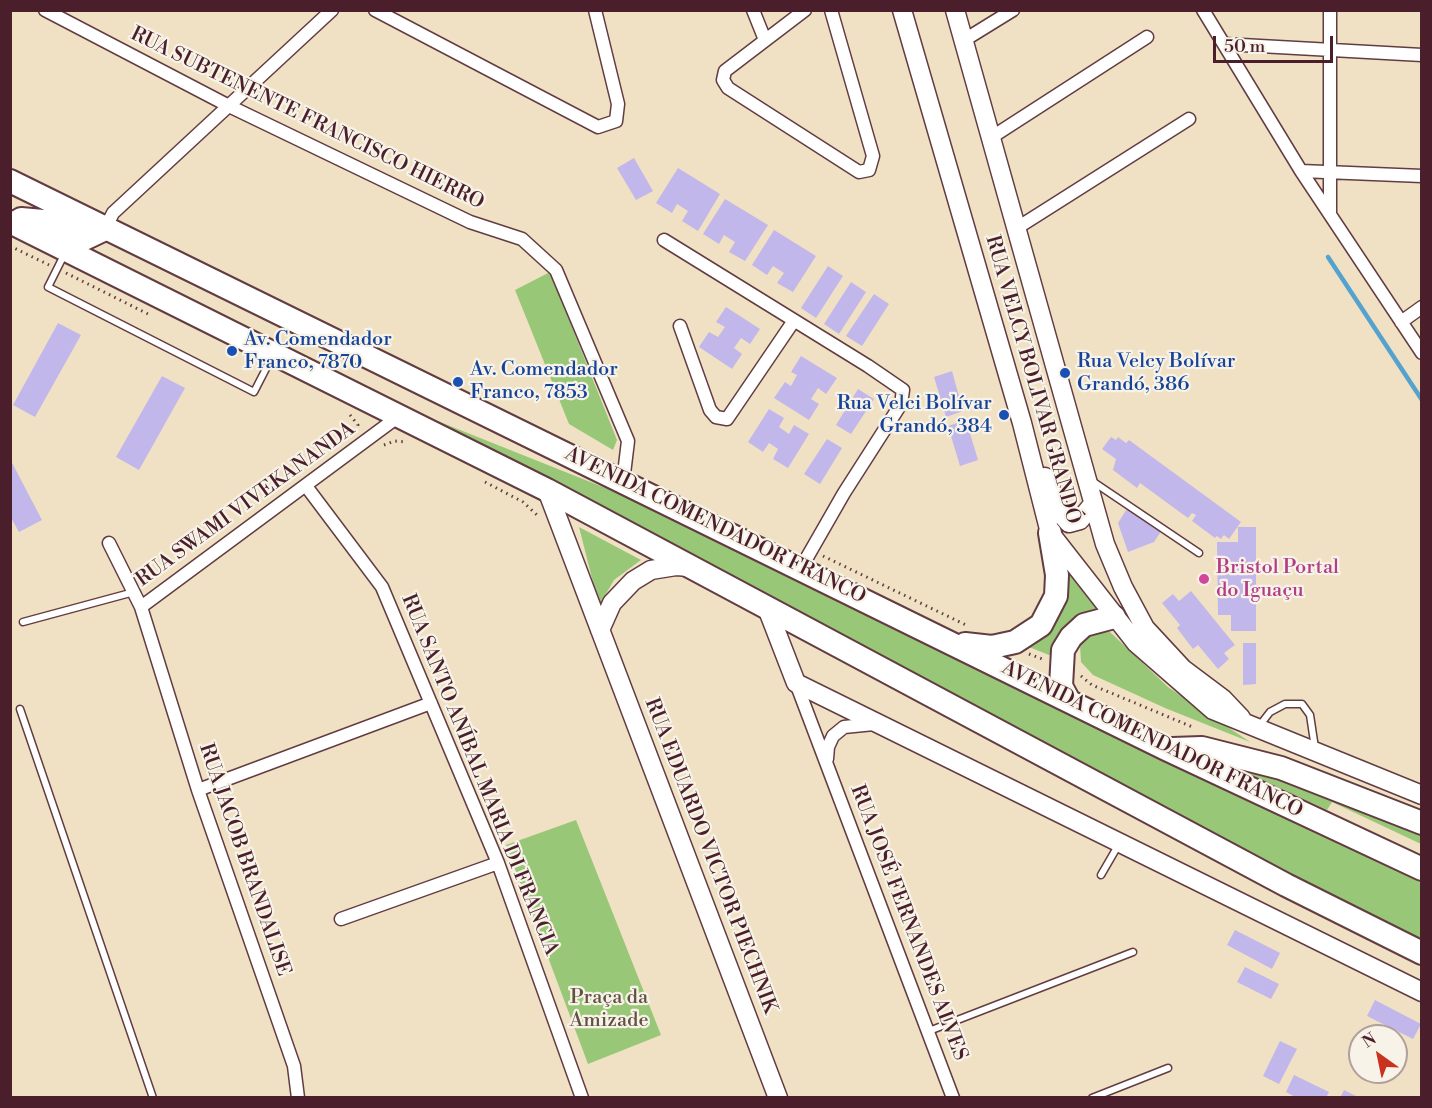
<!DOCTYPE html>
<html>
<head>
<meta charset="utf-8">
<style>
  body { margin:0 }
  #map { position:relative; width:1432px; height:1108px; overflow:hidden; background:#f0e1c4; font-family:"Libre Bodoni",serif }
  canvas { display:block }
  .frame { position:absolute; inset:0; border:12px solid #4a1f2b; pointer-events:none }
  .north { position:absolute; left:1348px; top:1024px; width:60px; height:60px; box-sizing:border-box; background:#f7f3e8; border:2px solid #b29e9c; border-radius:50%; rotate:327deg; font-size:16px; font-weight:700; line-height:24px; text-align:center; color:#4a1f2b }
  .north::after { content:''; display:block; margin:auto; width:21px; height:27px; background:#c8321e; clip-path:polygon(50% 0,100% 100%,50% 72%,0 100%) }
  .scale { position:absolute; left:1213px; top:36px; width:120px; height:27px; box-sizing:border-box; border:3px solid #4a1f2b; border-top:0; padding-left:8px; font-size:18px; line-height:21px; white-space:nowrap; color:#4a1f2b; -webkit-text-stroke:4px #f7f3e8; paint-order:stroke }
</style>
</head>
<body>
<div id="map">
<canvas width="1432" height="1108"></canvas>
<div class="frame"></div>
<div class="north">N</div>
<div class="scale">50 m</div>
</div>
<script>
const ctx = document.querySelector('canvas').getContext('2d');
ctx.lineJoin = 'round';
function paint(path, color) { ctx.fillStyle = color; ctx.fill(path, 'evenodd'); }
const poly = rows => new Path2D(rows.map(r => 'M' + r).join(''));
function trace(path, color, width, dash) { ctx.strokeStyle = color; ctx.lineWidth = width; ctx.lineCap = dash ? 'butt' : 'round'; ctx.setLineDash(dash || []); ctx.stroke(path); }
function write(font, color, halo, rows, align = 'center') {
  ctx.font = font + ' "Libre Bodoni",serif'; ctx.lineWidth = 4.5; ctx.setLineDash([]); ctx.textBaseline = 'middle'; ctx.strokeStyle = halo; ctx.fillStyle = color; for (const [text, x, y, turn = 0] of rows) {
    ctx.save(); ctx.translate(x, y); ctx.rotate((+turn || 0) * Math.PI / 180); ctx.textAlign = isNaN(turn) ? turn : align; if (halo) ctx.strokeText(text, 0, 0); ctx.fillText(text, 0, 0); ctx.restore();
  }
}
paint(poly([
  [550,272,617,440,613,450,569,424,515,290],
  [420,414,613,491,1313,827,1421,883,1421,943,1293,879,776,599,694,559],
  [579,527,641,560,614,580,599,606],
  [1067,563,1104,610,1054,657,1024,645],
  [1110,632,1168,687,1250,742,1165,708,1093,675,1081,662,1080,645,1092,633],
  [1246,766,1421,831,1421,844,1332,802,1327,810,1246,772],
  [576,820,661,1035,588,1064,506,845]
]), '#98c877');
trace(poly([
  [1328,257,1422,400]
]), '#54a2cd', 4.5);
paint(poly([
  [634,158,653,191,636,200,617,168],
  [678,168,720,194,698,231,682,221,688,211,677,204,672,213,656,203],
  [725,199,768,225,745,261,729,252,735,242,724,235,719,244,703,234],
  [774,230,816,256,793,292,777,283,784,273,773,266,767,275,752,265],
  [828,266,843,276,816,318,801,308],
  [851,282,866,292,839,334,824,324],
  [874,294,889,304,862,346,846,336],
  [726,307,760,329,750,344,741,338,734,348,742,354,732,369,699,347,709,332,718,337,725,327,716,322],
  [58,323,81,335,35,417,13,405],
  [801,356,837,378,826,394,818,388,811,399,819,404,809,420,774,398,785,382,791,386,797,375,791,372],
  [952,371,963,411,946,417,934,377],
  [162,376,185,388,139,470,116,457],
  [858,389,874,399,851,434,836,425],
  [769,409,784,418,779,427,789,434,794,425,809,434,788,468,773,459,778,449,769,443,763,452,748,442],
  [966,420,978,460,960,466,948,426],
  [1111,437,1116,440,1118,437,1126,443,1129,440,1241,522,1229,539,1224,535,1221,539,1217,536,1215,538,1192,521,1196,515,1192,513,1188,518,1140,483,1137,488,1113,470,1116,459,1102,449],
  [827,439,842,448,820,484,804,474],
  [10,459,42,520,19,532,10,516],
  [1128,507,1162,530,1154,542,1128,552,1118,523],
  [1238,527,1256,527,1256,631,1231,631,1231,615,1218,615,1217,542,1238,542],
  [1191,591,1235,645,1224,653,1229,659,1218,669,1198,645,1193,649,1177,628,1180,625,1162,603,1173,594,1179,601],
  [1243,643,1256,643,1256,684,1243,685],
  [1235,930,1280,953,1272,969,1227,945],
  [1245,967,1279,984,1271,999,1237,982],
  [1375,1000,1421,1024,1413,1039,1367,1016],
  [1280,1041,1297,1049,1279,1084,1263,1076],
  [1396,1046,1408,1052,1399,1068,1396,1067],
  [1294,1075,1329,1092,1326,1098,1297,1098,1286,1092],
  [1344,1090,1360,1098,1340,1098]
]), '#c1b7eb');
const lane = poly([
  [65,253,48,287,254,392,272,357],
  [1092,481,1199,553],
  [23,622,134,592],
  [20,709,153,1098],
  [1260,725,1270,712,1285,704,1302,704,1310,715,1315,748],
  [1101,875,1119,844],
  [929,1031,1133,952],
  [1092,1098,1168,1068]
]);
const street = poly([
  [45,10,229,106,470,222,522,239,556,270,628,441,623,482],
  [375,10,598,127,616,121,618,104,595,10],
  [753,10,765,40],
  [805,10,725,71,723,80,728,88,859,172,869,170,873,156,831,10],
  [1203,10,1301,171,1422,353],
  [966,39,1013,10],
  [1224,44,1422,55],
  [992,137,1147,37],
  [1301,171,1422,176],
  [1330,213,1330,10],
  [1017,228,1189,119],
  [105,229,113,213,332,10],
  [664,240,868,366,903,390,901,404,844,493,801,568],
  [1401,322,1422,307],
  [680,326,710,410,716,417,727,419,793,322],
  [306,486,382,587,498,863,582,1098],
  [109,543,141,607],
  [796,683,953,1098],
  [827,759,828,747,833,736,844,727,874,724],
  [198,790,431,703],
  [341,919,498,863],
  [298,1098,294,1066,198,790,141,607,399,416]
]);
const secondary = poly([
  [902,10,1022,423,1050,533,1136,643,1213,710,1422,795],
  [955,10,1105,544,1123,587,1145,628,1183,669,1223,699,1241,718],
  [1045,477,1062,515,1069,523,1080,520,1093,504],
  [547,490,778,1098],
  [767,608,796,683,1422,992],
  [600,630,612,603,633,581,651,570,676,566,690,567]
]);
const highway = poly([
  [10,181,1166,749,1422,869],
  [21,219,43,221,84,239,105,229],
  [10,222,547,490,1286,885,1422,953],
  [965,644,992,647,1015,642,1041,625,1056,596,1057,575,1050,533],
  [1069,701,1061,686,1063,650,1071,637,1084,625,1114,617],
  [1172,749,1202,748,1281,768,1422,823]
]);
trace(lane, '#633c42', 9);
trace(street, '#633c42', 15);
trace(secondary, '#633c42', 21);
trace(highway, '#633c42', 26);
trace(poly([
  [10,246,49,265],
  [66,273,148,314],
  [350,415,358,425,356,429],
  [384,445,395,441,407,442],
  [485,482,523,502,537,515],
  [823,556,966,625],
  [1029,654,1045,660],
  [1081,676,1092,685,1195,728]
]), '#633c42', 3, [1.5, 4.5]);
trace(lane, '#fff', 6);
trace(street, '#fff', 12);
trace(secondary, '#fff', 18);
trace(highway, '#fff', 22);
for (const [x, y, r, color] of [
  [232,351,6,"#1a4fb4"],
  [1065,373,6,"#1a4fb4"],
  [458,382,6,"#1a4fb4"],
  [1004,415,6,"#1a4fb4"],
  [1204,579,6,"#d1479c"]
]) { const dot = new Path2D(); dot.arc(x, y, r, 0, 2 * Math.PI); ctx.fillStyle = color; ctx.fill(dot); trace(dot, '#f7f3e8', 2); }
write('20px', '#4a1f2b', '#f7f3e8', [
  ["RUA SUBTENENTE FRANCISCO HIERRO",307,119,26],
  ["RUA VELCY BOLIVAR GRANDÓ",1032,380,74],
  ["RUA SWAMI VIVEKANANDA",246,505,-36],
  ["AVENIDA COMENDADOR FRANCO",715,526,26],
  ["AVENIDA COMENDADOR FRANCO",1152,740,26],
  ["RUA SANTO ANÍBAL MARIA DI FRANCIA",479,775,68],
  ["RUA EDUARDO VICTOR PIECHNIK",710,856,69],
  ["RUA JACOB BRANDALISE",244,860,71],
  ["RUA JOSÉ FERNANDES ALVES",908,923,69]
]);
write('20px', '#164399', '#f7f3e8', [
  ["Av. Comendador",244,340],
  ["Franco, 7870",244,363],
  ["Rua Velcy Bolívar",1077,362],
  ["Grandó, 386",1077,385],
  ["Av. Comendador",470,370],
  ["Franco, 7853",470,393],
  ["Rua Velci Bolívar",992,404,"right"],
  ["Grandó, 384",992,427,"right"]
], 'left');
write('20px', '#b23c85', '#f7f3e8', [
  ["Bristol Portal",1216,568],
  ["do Iguaçu",1216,591]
], 'left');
write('20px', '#615242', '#f7f3e8', [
  ["Praça da",609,998],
  ["Amizade",609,1021]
]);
</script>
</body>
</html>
